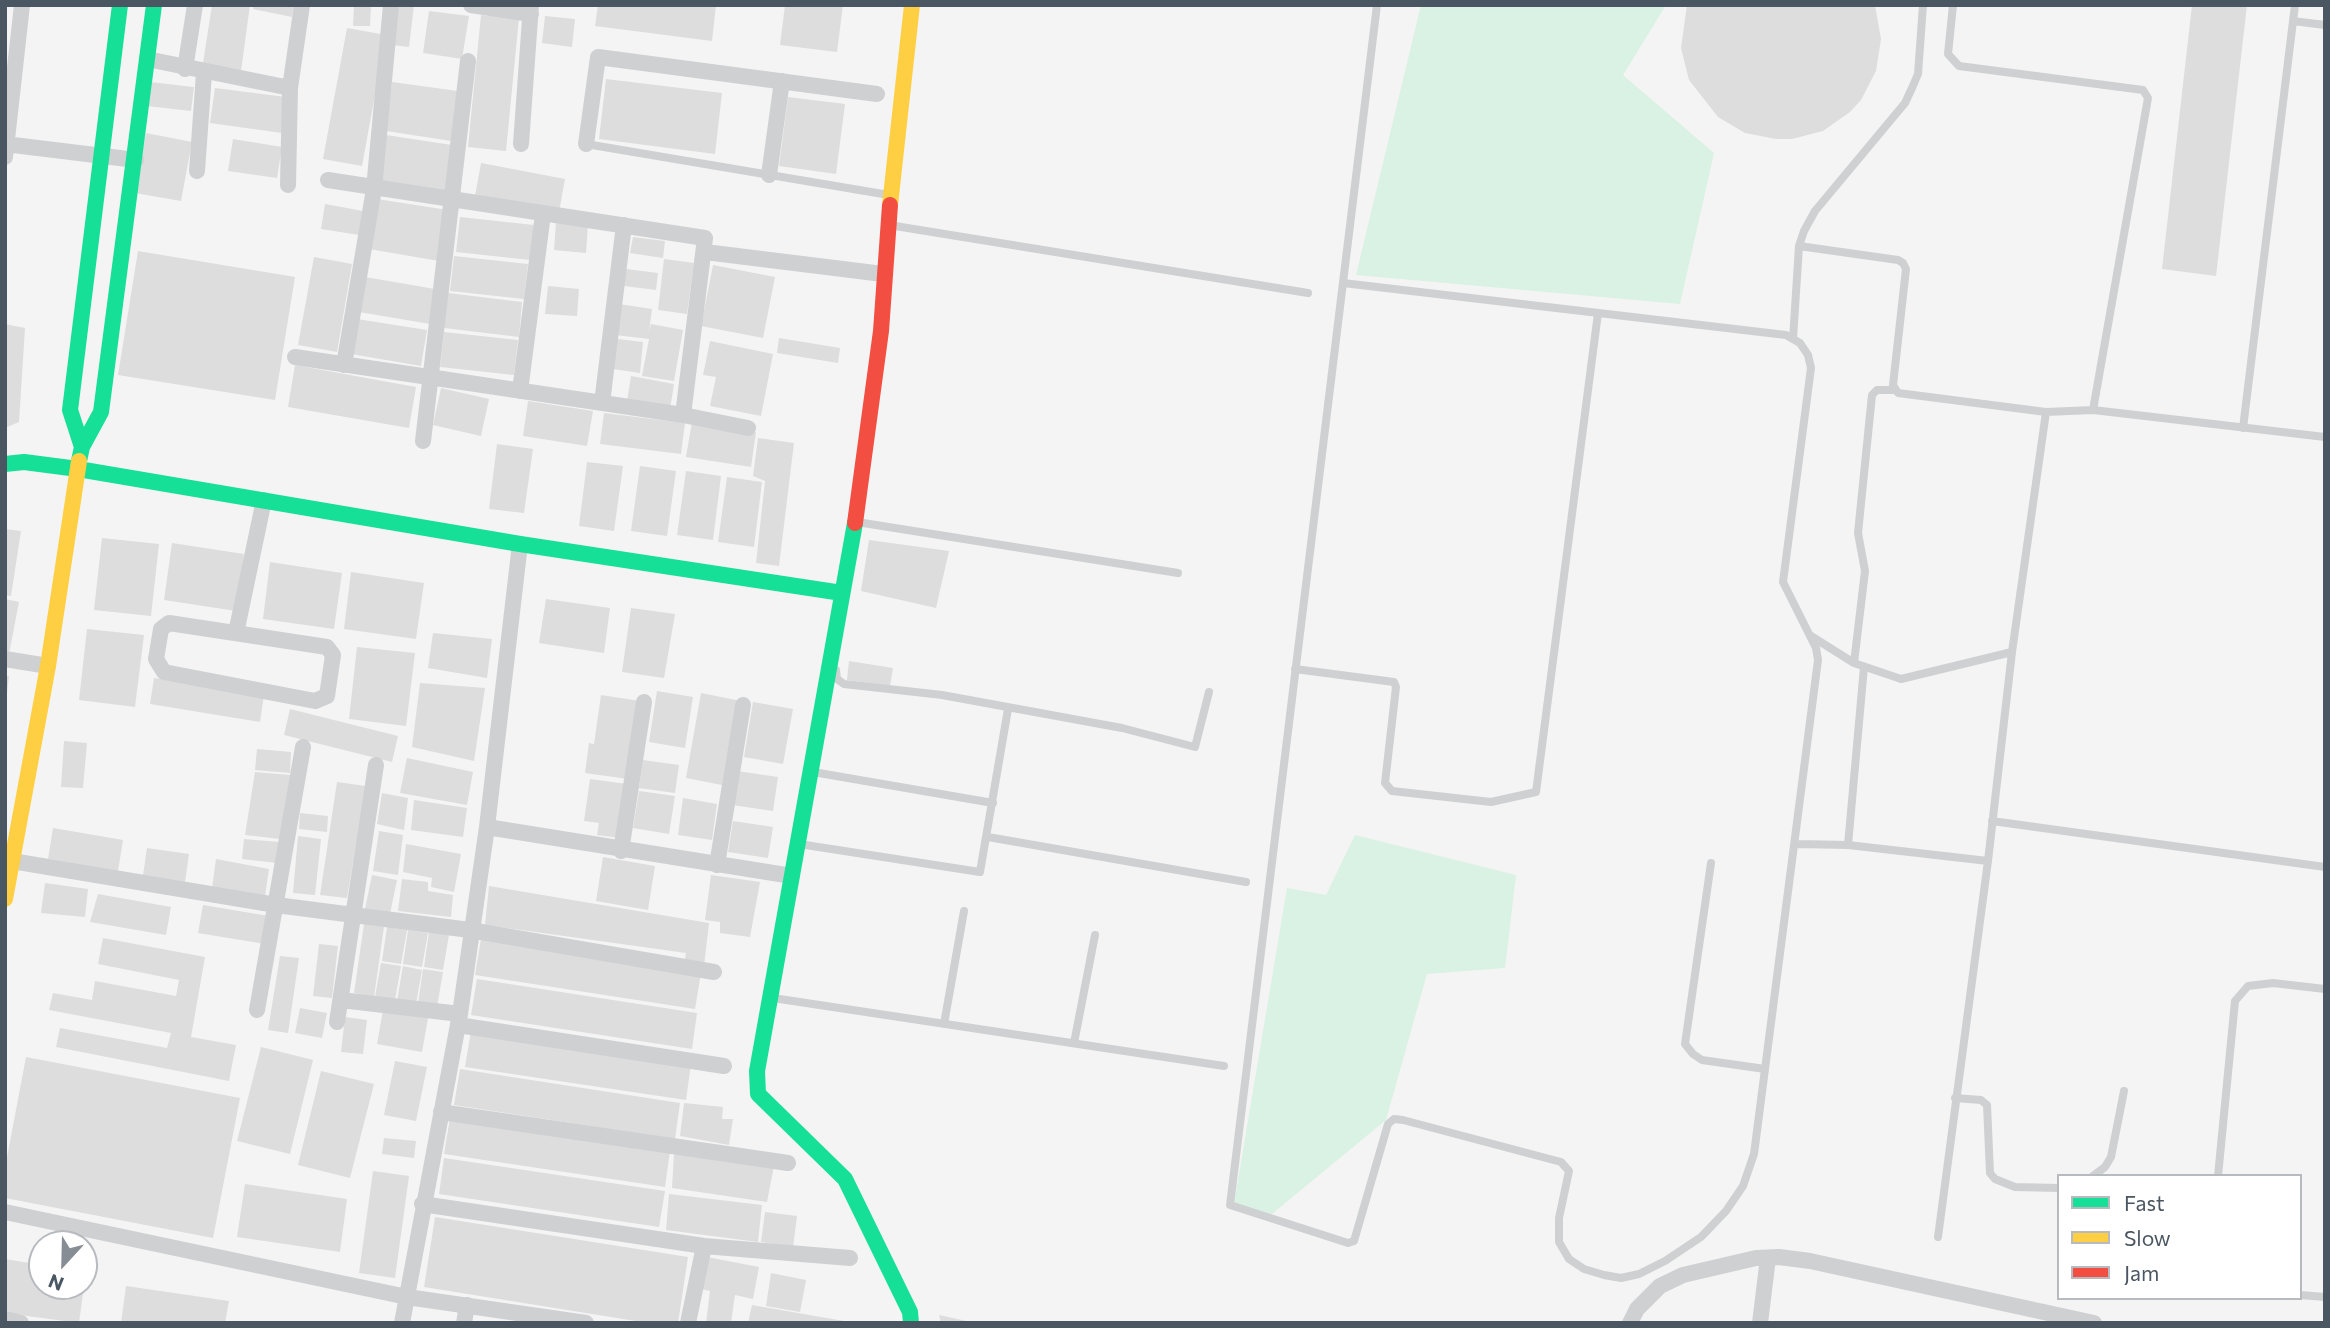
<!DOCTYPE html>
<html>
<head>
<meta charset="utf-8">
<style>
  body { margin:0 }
  #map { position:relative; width:2330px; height:1328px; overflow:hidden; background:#f4f4f4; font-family:Commissioner,sans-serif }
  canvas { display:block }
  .frame { position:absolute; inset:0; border:7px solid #4a5661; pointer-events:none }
  .legend { position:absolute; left:2057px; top:1174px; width:245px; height:126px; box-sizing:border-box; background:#fff; border:2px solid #b7bbc0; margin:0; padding:9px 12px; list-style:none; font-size:21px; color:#4a5661 }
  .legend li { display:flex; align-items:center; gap:14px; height:35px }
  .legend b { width:35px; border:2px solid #b7bbc0 }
  .north { position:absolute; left:28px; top:1230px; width:70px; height:70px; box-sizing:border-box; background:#fff; border:2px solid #b7bbc0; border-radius:50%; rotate:202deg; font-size:19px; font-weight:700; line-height:28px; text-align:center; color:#4a5661 }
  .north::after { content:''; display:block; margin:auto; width:24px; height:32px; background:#868d94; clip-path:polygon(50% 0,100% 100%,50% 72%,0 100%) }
</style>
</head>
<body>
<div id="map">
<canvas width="2330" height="1328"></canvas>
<div class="frame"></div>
<ul class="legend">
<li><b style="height:9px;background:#16e098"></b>Fast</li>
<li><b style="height:9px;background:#ffcf43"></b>Slow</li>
<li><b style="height:9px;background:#f24e42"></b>Jam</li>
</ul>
<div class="north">N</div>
</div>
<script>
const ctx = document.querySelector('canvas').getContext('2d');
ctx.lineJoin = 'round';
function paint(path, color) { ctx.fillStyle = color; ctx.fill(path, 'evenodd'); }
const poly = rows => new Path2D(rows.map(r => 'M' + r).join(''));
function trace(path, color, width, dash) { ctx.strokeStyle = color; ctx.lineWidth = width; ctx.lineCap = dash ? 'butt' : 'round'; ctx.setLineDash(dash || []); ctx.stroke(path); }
paint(poly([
  [1421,5,1666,5,1623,75,1714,153,1680,304,1356,275],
  [1355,835,1516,875,1505,968,1427,974,1386,1120,1272,1214,1234,1204,1287,888,1326,895]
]), '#d9f2e3');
paint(poly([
  [212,5,250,5,241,71,203,63],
  [254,5,294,5,292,17,253,9],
  [354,5,371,5,370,26,353,26],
  [397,5,414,5,409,47,392,45],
  [598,5,716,5,712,41,595,26],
  [785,5,843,5,837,52,780,45],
  [1687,5,1875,5,1881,39,1876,71,1861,100,1850,112,1823,131,1792,139,1776,139,1745,133,1718,117,1689,80,1681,48],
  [2192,5,2247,5,2216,276,2162,269],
  [429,11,469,16,462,59,423,53],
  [481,15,519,18,506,151,468,147],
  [545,16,575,19,572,47,542,43],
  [347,28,386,35,362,166,323,159],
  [606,79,722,93,715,154,599,139],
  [150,82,194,87,191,111,147,106],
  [392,82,458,91,451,141,386,131],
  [215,88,286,97,282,133,210,123],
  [788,97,845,104,836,174,779,166],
  [146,133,192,142,181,201,135,193],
  [386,135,452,145,445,194,379,185],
  [233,139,282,147,277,178,228,171],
  [481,163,565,179,559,212,475,196],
  [377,199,448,210,439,261,369,249],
  [325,204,363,211,359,235,321,229],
  [460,217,534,225,530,260,456,252],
  [556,222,588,225,586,253,554,250],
  [633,237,665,241,663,258,630,253],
  [138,251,295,277,275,400,118,375],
  [454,256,528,264,524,299,450,291],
  [314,257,352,264,337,352,298,345],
  [664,259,694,263,687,314,658,310],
  [713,265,775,277,763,338,701,326],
  [626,269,658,273,656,290,624,286],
  [365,277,435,289,430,324,359,312],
  [548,286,579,289,577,316,545,314],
  [448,293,522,302,519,337,444,328],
  [619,304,652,309,649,332,651,324,683,330,674,381,642,376,649,339,615,335],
  [357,319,427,330,421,366,351,354],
  [5,324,25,328,19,422,5,428],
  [444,332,518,340,514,375,440,367],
  [610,338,643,342,640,373,606,368],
  [779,338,840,348,838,363,777,353],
  [710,341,773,354,761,416,710,406,716,377,703,375],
  [295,365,416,387,409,428,288,407],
  [631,376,674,384,670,409,627,401],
  [441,388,489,399,481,436,433,425],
  [528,401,593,411,587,446,523,436],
  [604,413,685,423,681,454,600,444],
  [692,422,756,432,751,467,686,457],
  [758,438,794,443,779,566,756,563,765,481,753,476],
  [497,444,533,449,524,513,489,509],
  [587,462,623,466,614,531,579,526],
  [640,466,676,471,667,536,631,531],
  [686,471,721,476,713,540,677,535],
  [727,477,762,482,754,547,718,542],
  [5,529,21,531,11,596,5,595],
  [102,538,159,544,151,616,94,610],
  [869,540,949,551,936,608,861,591],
  [172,543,244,554,236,611,164,600],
  [270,562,342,573,334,629,263,619],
  [351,572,424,583,416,639,344,629],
  [5,599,19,602,9,654,5,653],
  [546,599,610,608,604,653,539,643],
  [631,608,675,614,664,678,622,672],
  [87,629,144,635,135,707,79,700],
  [433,633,492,639,487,678,428,668],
  [357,647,415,653,406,726,349,719],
  [849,661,893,668,890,686,847,680],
  [5,676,9,676,7,693,5,693],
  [154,678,264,695,260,722,150,704],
  [420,683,485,688,474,761,412,747],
  [657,691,693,697,685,748,649,742],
  [701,693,736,700,722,785,686,778],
  [601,695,640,701,628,779,585,773,589,743,594,744],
  [753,702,793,709,783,764,744,757],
  [290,709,398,736,392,762,284,735],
  [64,741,87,743,83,788,61,787],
  [257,749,291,752,290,773,255,770],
  [407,758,473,772,467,805,400,793],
  [643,760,679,765,675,793,639,788],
  [737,771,778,777,773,811,732,805],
  [255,772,290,775,280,839,245,835],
  [590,779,627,784,620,838,597,835,599,823,584,821],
  [337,782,366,786,347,898,320,895],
  [639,791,675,796,669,834,633,828],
  [382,793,408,798,404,830,377,824],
  [683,798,717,804,712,840,678,835],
  [414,800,467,808,463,837,411,830],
  [300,813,328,816,327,832,299,829],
  [733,821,773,827,768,858,728,852],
  [53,828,123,840,118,871,48,859],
  [379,831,403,835,398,875,373,871],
  [298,836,321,839,315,895,293,893],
  [244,839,279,842,277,863,242,859],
  [406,844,461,854,454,892,431,887,432,878,403,872],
  [147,848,189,854,185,882,143,875],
  [603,857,655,866,648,910,596,901],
  [216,859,269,869,265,896,212,888],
  [372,875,397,880,390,914,365,909],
  [711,875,760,882,750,937,720,933,720,922,705,920],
  [402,879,428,882,428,891,453,895,451,917,398,911],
  [45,883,88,889,85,917,41,913],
  [489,886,709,923,704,966,684,964,686,953,485,925],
  [98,894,171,907,166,935,90,922],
  [203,905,269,916,265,944,198,933],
  [364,924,384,927,374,997,354,993],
  [387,927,407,930,401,964,382,961],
  [408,930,428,933,422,967,403,964],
  [429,932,449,935,443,970,424,967],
  [103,938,205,957,191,1037,236,1045,229,1081,56,1047,60,1028,167,1048,171,1033,49,1010,53,993,92,1000,95,981,176,996,179,980,98,964],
  [481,939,701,973,695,1009,475,975],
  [319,944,338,946,332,998,313,996],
  [280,956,299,958,288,1033,268,1030],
  [381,963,401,966,395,1000,375,997],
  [403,966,422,970,416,1004,397,1001],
  [423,969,443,972,437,1007,418,1004],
  [477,979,697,1013,692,1049,471,1015],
  [300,1008,327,1013,322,1038,295,1033],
  [383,1010,428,1018,422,1052,377,1044],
  [345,1017,367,1020,363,1054,341,1052],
  [471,1031,691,1064,686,1100,465,1067],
  [261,1047,313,1060,290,1154,237,1141],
  [26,1057,240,1098,213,1238,5,1198,5,1168],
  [395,1061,427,1067,416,1121,384,1115],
  [460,1069,680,1103,675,1139,454,1105],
  [321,1071,374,1084,350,1178,298,1165],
  [684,1103,723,1107,722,1119,733,1119,729,1145,680,1136],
  [450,1118,670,1151,665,1187,444,1154],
  [384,1138,416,1141,414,1158,382,1154],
  [674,1153,774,1166,767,1202,672,1188],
  [444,1158,665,1191,659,1227,439,1194],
  [373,1171,409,1176,395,1278,359,1273],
  [245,1184,347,1199,340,1252,237,1237],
  [669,1194,762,1205,758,1242,666,1230],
  [765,1212,797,1216,793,1247,761,1242],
  [435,1217,688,1257,678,1323,648,1323,424,1287],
  [707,1257,759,1267,753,1299,735,1295,731,1323,706,1323,710,1291,701,1289],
  [5,1259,42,1265,42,1286,84,1286,79,1323,5,1313],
  [771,1273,806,1280,800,1312,766,1306],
  [126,1286,229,1301,225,1323,121,1323],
  [752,1305,844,1321,844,1323,748,1323],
  [939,1315,971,1322,971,1323,941,1323]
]), '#ddddde');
trace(poly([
  [1953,5,1948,54,1959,66,2143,90,2148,98,2093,410],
  [2293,21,2325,25],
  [586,144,889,195],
  [889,225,1308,293],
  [1799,246,1898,260,1903,263,1906,269,1893,385,1898,393,2046,412,2093,410,2325,437],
  [1343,283,1786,335,1800,343,1808,355,1811,368,1783,582,1816,648,1818,660,1754,1154,1743,1186,1726,1211,1701,1237,1665,1261,1639,1274,1621,1278,1604,1275,1584,1269,1569,1259,1559,1242,1559,1218,1569,1171,1561,1162,1403,1120,1394,1119,1388,1124,1354,1241,1348,1243,1230,1205,1377,5],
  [1793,339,1799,246,1804,231,1815,211,1905,103,1912,88,1918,74,1923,5],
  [2243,428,2295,5],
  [857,522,1178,573],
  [1811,636,1854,663,1901,679,2012,652],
  [1854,663,1865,571,1858,533,1872,395,1877,390,1894,390],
  [1295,669,1394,682,1396,687,1385,783,1392,791,1491,802,1536,792,1598,313],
  [836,670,837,679,844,684,942,695,1122,728,1195,747,1209,692],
  [813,772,993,803],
  [1992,821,2325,867],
  [988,837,1246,882],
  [799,844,980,872,1008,709],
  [1797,844,1848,845,1988,861],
  [1848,845,1864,667],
  [1711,863,1685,1044,1693,1054,1702,1060,1765,1069],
  [773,998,1224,1066],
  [944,1024,964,911],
  [1074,1043,1095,935],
  [1955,1098,1981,1100,1987,1105,1990,1173,1995,1179,2015,1187,2059,1188],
  [2093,1176,2105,1167,2111,1157,2124,1091],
  [2218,1176,2235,1001,2248,986,2273,983,2325,989],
  [1938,1237,1988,861,2012,652,2046,412],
  [2300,1295,2325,1297]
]), '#ced0d2', 8);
trace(poly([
  [471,5,531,14],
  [147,59,290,88],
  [185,69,195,5],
  [5,144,136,160],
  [521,144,531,5],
  [586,144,598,57,877,94],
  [5,157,22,5],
  [197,171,204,73],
  [769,175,782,81],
  [328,180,705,238,683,415],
  [288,185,290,88,302,5],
  [705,252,883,274],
  [295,357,683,415,748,428],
  [344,365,374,189,391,5],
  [520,391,543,214],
  [602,403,624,225],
  [423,441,468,61],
  [169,623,327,647,333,655,327,696,315,701,164,672,156,659,161,629,169,623],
  [236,633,264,500],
  [5,659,48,666],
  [487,827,792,876],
  [621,851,644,702],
  [12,861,276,905,470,930,714,972],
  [717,865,743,705],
  [341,1000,460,1014],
  [257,1010,303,747],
  [337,1022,376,765],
  [458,1025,724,1066],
  [441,1112,788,1163],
  [422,1204,704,1246,850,1258],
  [5,1212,407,1297,586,1323],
  [5,1319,21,1323],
  [402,1323,460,1014,487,827,520,544],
  [464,1323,467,1305],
  [688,1323,704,1246],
  [1630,1323,1637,1309,1660,1286,1683,1275,1756,1258,1779,1257,1810,1261,2094,1323],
  [1760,1323,1768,1258]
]), '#ced0d2', 16);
trace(poly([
  [82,447,70,410,120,5],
  [79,461,82,447,101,412,154,5],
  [5,464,24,462,78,469,520,544,842,593],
  [855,523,757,1071,758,1094,845,1179,910,1312,911,1323]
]), '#16e098', 16);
trace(poly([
  [890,205,912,5],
  [5,899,48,666,79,461]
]), '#ffcf43', 16);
trace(poly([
  [855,523,881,331,890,205]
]), '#f24e42', 16);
</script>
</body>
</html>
